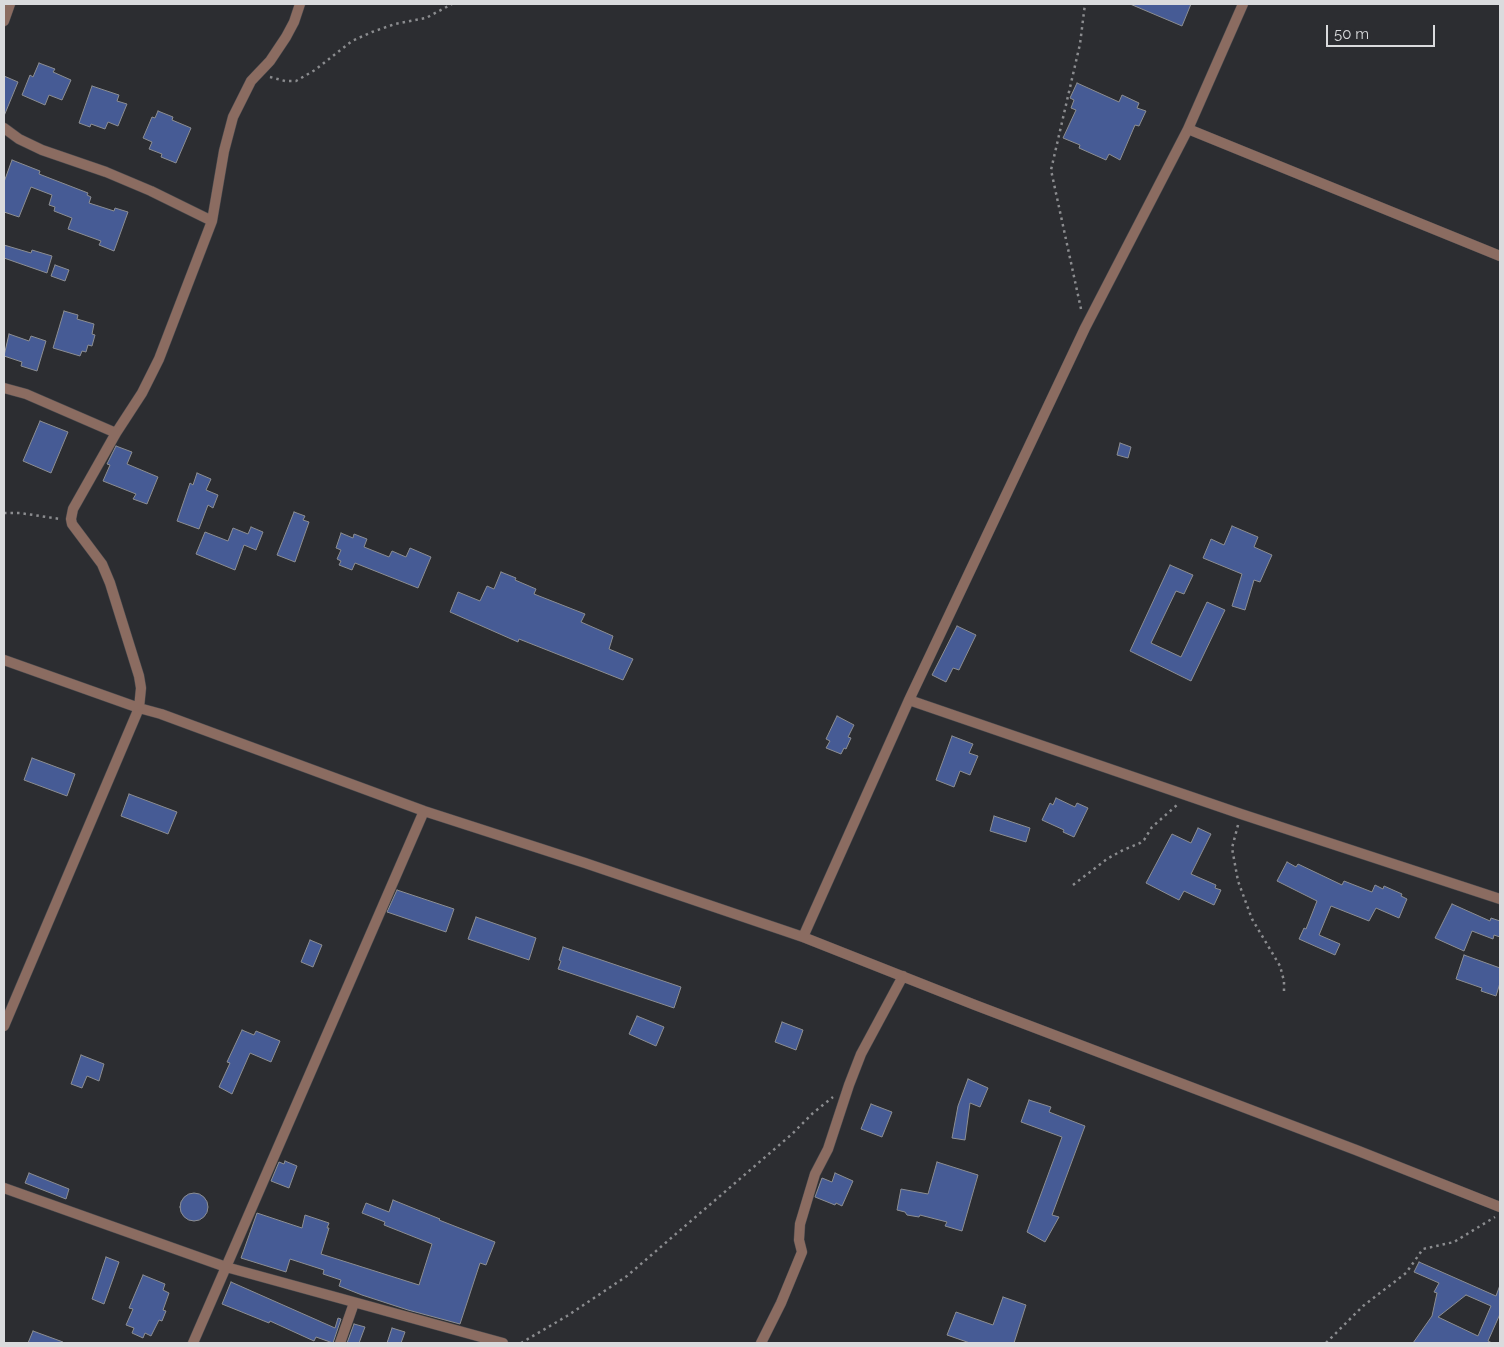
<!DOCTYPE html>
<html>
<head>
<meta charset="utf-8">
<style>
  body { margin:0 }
  #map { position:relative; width:1504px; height:1347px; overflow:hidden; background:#2c2d31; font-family:Raleway,sans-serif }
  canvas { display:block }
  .frame { position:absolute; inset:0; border:5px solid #dadbdd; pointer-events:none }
  .scale { position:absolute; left:1326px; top:25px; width:109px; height:22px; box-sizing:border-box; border:2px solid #dadbdd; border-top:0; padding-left:6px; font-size:15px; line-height:18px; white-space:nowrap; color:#dadbdd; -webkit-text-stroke:4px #2c2d31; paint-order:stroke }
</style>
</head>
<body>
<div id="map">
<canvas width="1504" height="1347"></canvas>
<div class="frame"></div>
<div class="scale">50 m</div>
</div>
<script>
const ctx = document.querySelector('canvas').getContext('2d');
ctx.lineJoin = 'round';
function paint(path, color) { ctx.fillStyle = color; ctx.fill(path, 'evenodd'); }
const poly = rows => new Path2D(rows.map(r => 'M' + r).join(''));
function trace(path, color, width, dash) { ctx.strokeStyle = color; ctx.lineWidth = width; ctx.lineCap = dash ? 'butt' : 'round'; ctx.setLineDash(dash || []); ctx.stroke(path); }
const building = poly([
  [1130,4,1191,4,1182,26,1130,4],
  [39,63,55,69,53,72,71,80,62,100,49,95,45,105,22,95,30,75,33,77,39,63],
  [4,76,18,82,4,116,4,76],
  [1077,83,1119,102,1122,95,1139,103,1137,108,1146,111,1139,126,1135,125,1120,160,1109,154,1106,160,1079,148,1080,145,1063,138,1076,110,1071,108,1074,100,1070,98,1077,83],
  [92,86,119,95,117,101,127,104,118,126,108,122,105,129,91,124,90,127,79,123,92,86],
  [158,111,173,117,172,120,191,128,176,163,161,157,162,154,149,149,152,142,143,138,152,117,155,118,158,111],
  [12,160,40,171,39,174,88,193,87,195,91,197,89,203,114,211,115,208,128,212,114,251,99,245,101,241,68,229,72,218,54,211,55,207,49,205,52,195,31,187,19,217,4,212,4,182,12,160],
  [4,245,31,253,32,250,52,256,47,273,4,258,4,245],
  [55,265,69,270,65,281,51,276,55,265],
  [64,311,78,315,77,319,94,324,92,334,95,335,92,346,88,345,86,352,82,351,80,356,53,348,64,311],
  [9,334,29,341,31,336,46,341,37,371,21,366,22,362,4,356,9,334],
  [40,421,68,432,51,473,23,461,40,421],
  [1120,443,1131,447,1128,458,1117,455,1120,443],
  [116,446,132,452,127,464,158,477,147,504,133,499,136,494,103,481,110,465,107,464,116,446],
  [197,473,211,479,206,490,218,495,213,508,208,505,199,529,177,521,190,483,193,485,197,473],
  [294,512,305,516,303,520,309,522,295,562,277,555,294,512],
  [1232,526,1258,537,1254,547,1272,555,1260,582,1254,580,1245,610,1232,606,1242,574,1203,558,1211,539,1224,545,1232,526],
  [251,527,263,532,256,550,244,545,235,570,196,554,205,532,228,541,233,528,248,534,251,527],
  [341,533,353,538,354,534,367,539,364,547,389,557,392,551,406,557,410,548,431,557,418,588,355,563,352,570,339,565,341,561,337,559,341,550,336,548,341,533],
  [1170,565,1193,575,1184,594,1176,591,1151,643,1181,657,1207,602,1225,610,1191,681,1130,651,1170,565],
  [501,572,516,578,515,580,536,589,534,594,585,614,581,622,613,636,609,649,633,659,623,680,519,639,518,642,450,612,458,592,480,601,487,586,494,589,501,572],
  [957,626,976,635,959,670,953,668,946,682,932,675,957,626],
  [837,716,854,725,848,737,851,738,846,749,844,748,841,754,826,748,830,741,826,739,837,716],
  [952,736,973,744,969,753,978,756,970,775,960,771,954,787,936,780,952,736],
  [32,758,75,774,67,796,24,780,32,758],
  [129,794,177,812,168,834,121,816,129,794],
  [1056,798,1075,807,1077,803,1088,808,1074,837,1063,832,1064,830,1042,820,1050,803,1053,805,1056,798],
  [994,816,1030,828,1026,842,990,831,994,816],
  [1198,828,1211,834,1191,874,1216,885,1215,888,1221,890,1214,905,1184,891,1179,900,1146,883,1172,834,1191,843,1198,828],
  [1287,862,1296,867,1298,864,1342,885,1344,881,1372,892,1375,885,1383,889,1384,886,1402,894,1401,896,1407,899,1399,918,1376,908,1369,921,1331,906,1319,935,1340,944,1335,955,1299,939,1304,928,1306,929,1317,901,1277,881,1287,862],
  [397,890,454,909,446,932,387,912,397,890],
  [1452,904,1490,921,1491,918,1500,921,1500,937,1494,935,1493,939,1472,931,1464,951,1435,938,1452,904],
  [476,917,536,938,529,960,468,939,476,917],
  [310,940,322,945,313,967,301,962,310,940],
  [563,947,681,987,674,1008,558,969,561,961,559,960,563,947],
  [1464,955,1500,968,1500,983,1496,996,1481,991,1482,988,1456,979,1464,955],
  [637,1016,664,1027,656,1046,629,1034,637,1016],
  [782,1022,803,1030,796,1050,775,1042,782,1022],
  [242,1030,254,1035,256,1031,280,1041,271,1062,250,1053,232,1094,219,1087,230,1063,227,1062,242,1030],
  [81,1055,104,1064,99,1081,87,1076,82,1088,71,1084,81,1055],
  [968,1079,988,1088,980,1107,970,1103,965,1140,952,1138,958,1106,968,1079],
  [1029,1100,1051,1107,1049,1112,1085,1126,1052,1215,1059,1217,1045,1242,1027,1232,1062,1137,1021,1122,1029,1100],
  [871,1104,892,1112,882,1137,861,1129,871,1104],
  [285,1161,297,1166,289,1188,271,1181,279,1162,284,1164,285,1161],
  [937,1162,978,1175,962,1231,945,1226,947,1222,920,1215,919,1217,907,1215,905,1212,897,1210,901,1189,928,1194,937,1162],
  [29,1173,69,1189,66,1199,25,1183,29,1173],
  [835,1173,853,1181,842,1206,836,1203,835,1205,815,1197,822,1178,832,1182,835,1173],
  '180 1207a14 14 0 1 1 28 0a14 14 0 1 1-28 0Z',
  [393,1200,440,1219,439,1220,495,1242,486,1265,480,1263,460,1324,408,1310,362,1295,339,1286,341,1280,323,1274,324,1270,290,1259,286,1272,241,1258,257,1213,302,1228,305,1215,329,1223,327,1228,329,1228,321,1254,419,1285,432,1244,384,1225,385,1222,362,1213,366,1203,389,1212,393,1200],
  [106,1257,119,1262,104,1304,92,1299,106,1257],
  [1419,1262,1496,1296,1500,1285,1500,1314,1488,1341,1492,1343,1413,1343,1432,1316,1437,1293,1434,1292,1439,1283,1414,1272,1419,1262],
  [1466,1295,1491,1306,1478,1336,1438,1317,1466,1295],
  [143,1275,165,1284,163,1290,169,1293,163,1310,166,1311,162,1321,159,1320,151,1336,145,1333,143,1338,132,1333,134,1328,126,1325,133,1309,129,1308,143,1275],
  [231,1282,335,1328,338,1318,341,1319,333,1343,316,1337,314,1341,270,1321,269,1323,222,1304,231,1282],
  [1003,1297,1026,1305,1014,1343,970,1343,947,1335,956,1312,993,1325,1003,1297],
  [354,1324,365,1327,359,1343,347,1343,354,1324],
  [392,1328,405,1332,401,1343,387,1343,392,1328],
  [33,1331,63,1342,63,1343,28,1343,33,1331]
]);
paint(building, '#465b95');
trace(building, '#8c8e92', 1);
const street = poly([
  [4,21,10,4],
  [4,128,19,139,42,150,106,172,151,191,212,221],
  [1188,129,1243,4],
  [1500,256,1188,129,1085,328,909,700,1241,814,1500,899],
  [4,388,26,394,116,433],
  [4,660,139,708,161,714,424,811,585,863,803,937,975,1005,1356,1150,1500,1207],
  [803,937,909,700],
  [4,1026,139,708,141,688,139,676,110,583,102,564,72,524,71,519,73,509,116,433,142,393,159,359,212,221,224,151,233,117,251,81,270,61,286,37,294,22,300,4],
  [4,1188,226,1267,503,1343],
  [193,1343,424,811],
  [340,1343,354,1303],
  [761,1343,781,1303,802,1252,799,1240,800,1224,815,1174,828,1149,849,1085,861,1054,903,976]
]);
trace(street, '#48494d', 11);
trace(poly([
  [270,77,285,81,296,81,315,70,352,41,372,32,395,24,426,18,452,4],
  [1081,309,1051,170,1080,44,1085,4],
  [4,513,20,513,60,519],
  [1238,825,1232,848,1238,881,1252,919,1280,966,1284,981,1284,991],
  [1073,885,1107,859,1123,850,1140,843,1144,840,1152,827,1177,805],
  [521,1343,567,1316,627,1276,792,1134,813,1113,833,1097],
  [1326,1343,1363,1306,1406,1273,1423,1249,1454,1242,1495,1217]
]), '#8b8c8f', 2.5, [2.5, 4]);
trace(street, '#8b6c61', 10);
</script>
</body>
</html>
